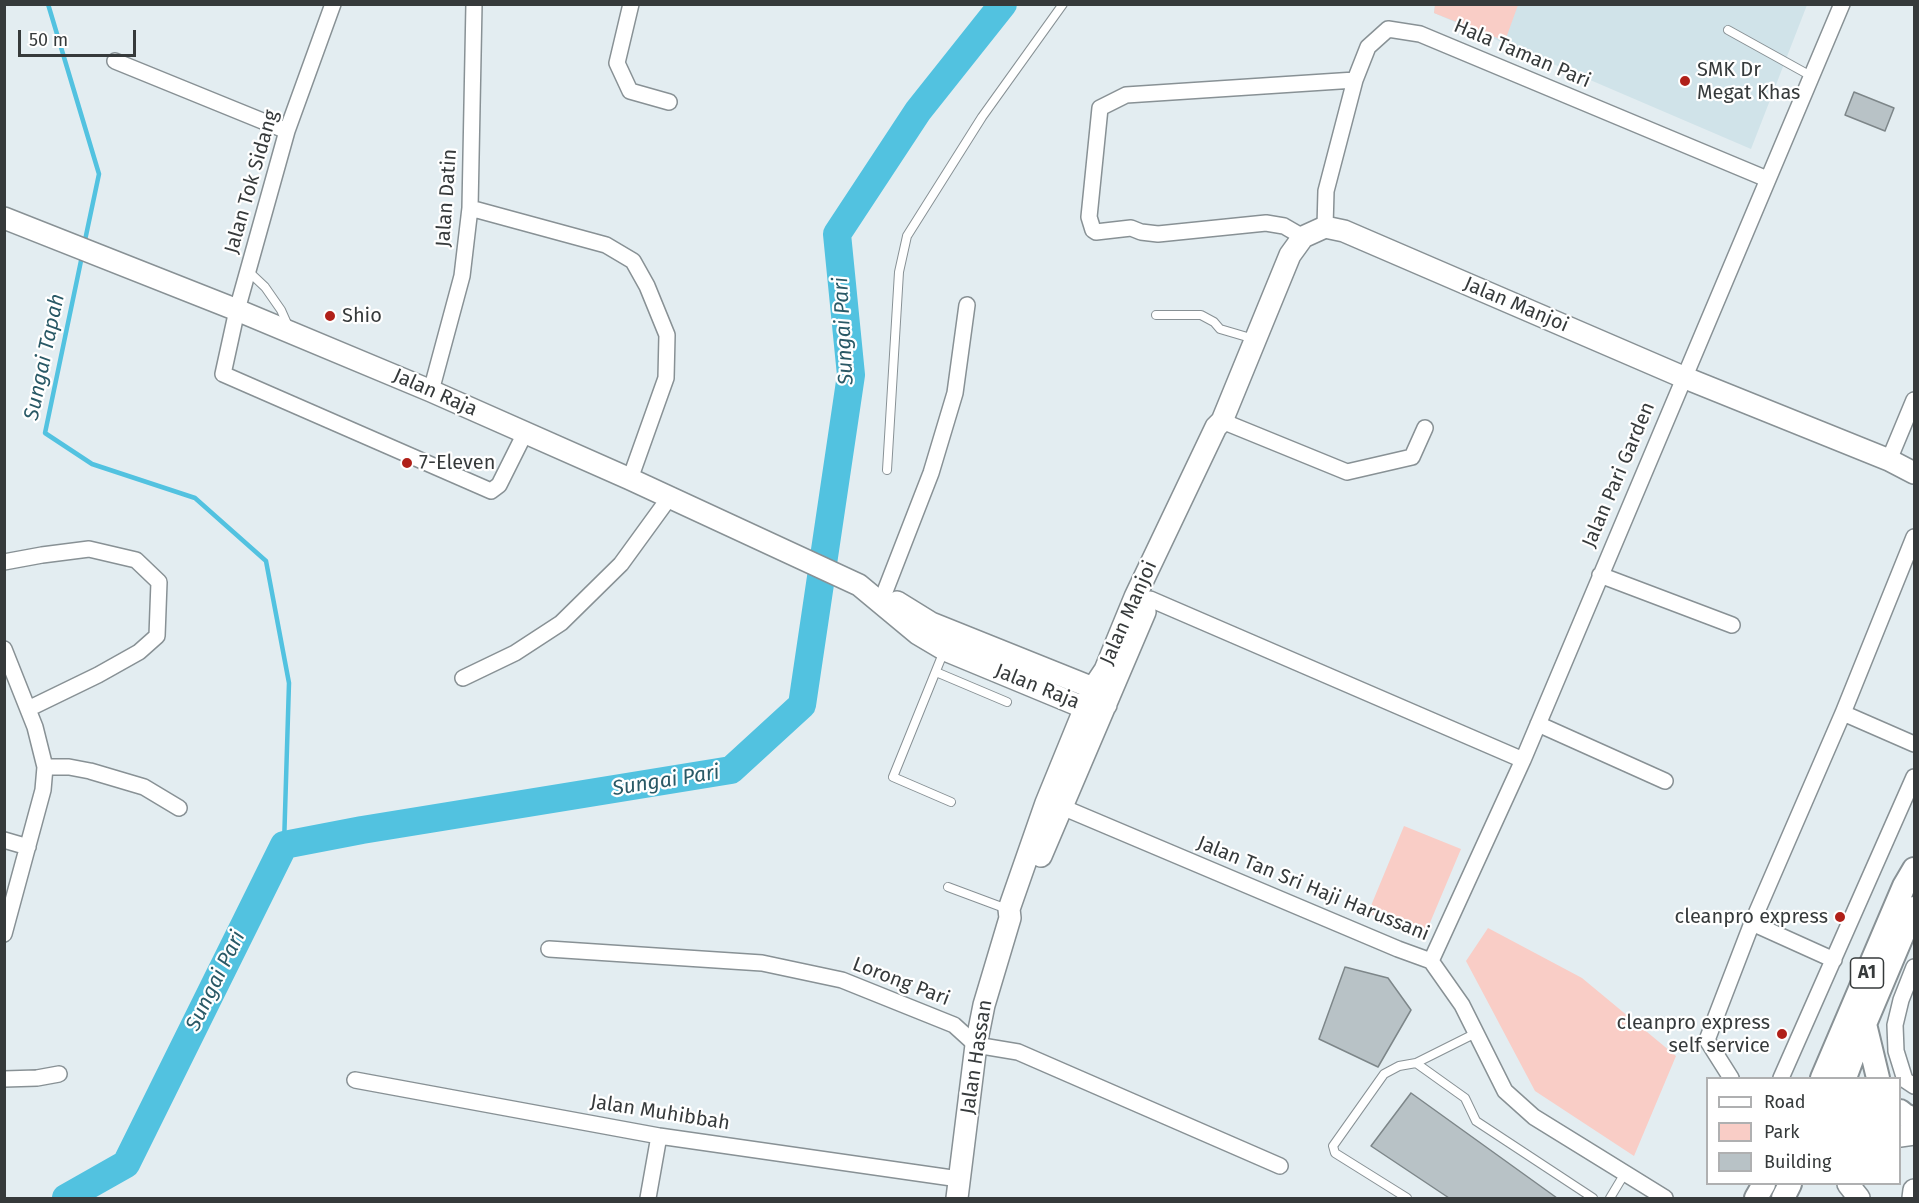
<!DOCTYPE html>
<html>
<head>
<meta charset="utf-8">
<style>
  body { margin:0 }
  #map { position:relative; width:1919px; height:1203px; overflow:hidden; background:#e3edf1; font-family:"Fira Sans",sans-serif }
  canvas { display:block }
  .frame { position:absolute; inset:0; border:6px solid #363a3b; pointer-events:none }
  .legend { position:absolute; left:1706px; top:1077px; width:195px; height:108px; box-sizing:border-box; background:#fff; border:2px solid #afb0b1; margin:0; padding:8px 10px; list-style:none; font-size:18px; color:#363a3b }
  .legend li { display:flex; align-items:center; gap:12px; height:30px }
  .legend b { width:30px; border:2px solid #afb0b1 }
  .scale { position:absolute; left:18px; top:30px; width:118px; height:27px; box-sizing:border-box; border:3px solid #363a3b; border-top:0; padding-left:8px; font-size:18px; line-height:21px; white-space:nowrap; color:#363a3b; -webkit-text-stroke:4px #fff; paint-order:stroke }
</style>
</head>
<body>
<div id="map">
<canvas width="1919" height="1203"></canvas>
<div class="frame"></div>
<ul class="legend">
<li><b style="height:8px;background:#fff"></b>Road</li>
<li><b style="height:16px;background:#f9cdc6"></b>Park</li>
<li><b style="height:16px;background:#b8c2c6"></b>Building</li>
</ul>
<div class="scale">50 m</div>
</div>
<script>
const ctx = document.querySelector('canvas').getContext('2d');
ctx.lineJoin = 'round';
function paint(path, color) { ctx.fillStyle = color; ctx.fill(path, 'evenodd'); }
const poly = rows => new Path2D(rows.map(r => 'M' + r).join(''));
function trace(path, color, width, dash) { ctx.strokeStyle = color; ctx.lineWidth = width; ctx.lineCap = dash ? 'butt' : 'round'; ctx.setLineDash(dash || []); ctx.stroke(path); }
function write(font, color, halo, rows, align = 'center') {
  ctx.font = font + ' "Fira Sans",sans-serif'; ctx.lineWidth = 4.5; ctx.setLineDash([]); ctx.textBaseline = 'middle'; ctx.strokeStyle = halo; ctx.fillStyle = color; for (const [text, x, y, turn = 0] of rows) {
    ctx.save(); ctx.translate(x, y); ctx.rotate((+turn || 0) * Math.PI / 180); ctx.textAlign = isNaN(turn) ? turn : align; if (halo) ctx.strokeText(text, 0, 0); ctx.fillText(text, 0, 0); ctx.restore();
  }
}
paint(poly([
  [1435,4,1807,5,1751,149,1434,13]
]), '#d0e3e9');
paint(poly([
  [1435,5,1518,4,1518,5,1505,41,1434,13],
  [1404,826,1461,849,1424,937,1368,913],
  [1488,928,1582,978,1676,1056,1634,1156,1535,1091,1466,961]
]), '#f9cdc6');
trace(poly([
  [48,4,99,174,84,245],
  [82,256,45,433,92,464,195,498,266,561,289,683,284,845]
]), '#52c2e0', 4.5);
trace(poly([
  [66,1198,126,1164,284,845,362,830,731,770,802,705,851,375,837,234,918,111,1003,4]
]), '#52c2e0', 28);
const building = poly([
  [1854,92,1894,108,1885,131,1845,115,1854,92],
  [1345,967,1388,978,1411,1010,1378,1067,1319,1039,1345,967],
  [1411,1093,1557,1198,1449,1198,1371,1146,1411,1093]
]);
paint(building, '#b8c2c6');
trace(building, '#7d8689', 1.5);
const lane = poly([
  [1728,30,1811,76],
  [248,271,265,287,281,310,289,328],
  [1156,315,1201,315,1214,322,1220,329,1254,339],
  [887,470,899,272,907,236,982,117,1063,4],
  [944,651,893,777,951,802],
  [936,672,1007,702],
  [948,887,1007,909],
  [1416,1063,1465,1098,1476,1121,1593,1198],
  [1407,1198,1335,1153,1333,1146,1384,1074,1399,1066,1416,1063,1476,1033],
  [1610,1198,1625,1173]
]);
const street = poly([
  [333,4,287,131,237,310,223,374,491,491,499,485,525,433],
  [631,4,617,63,630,91,669,102],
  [115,61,287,131],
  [470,208,606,245,633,261,647,286,667,335,666,378,630,479],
  [1325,227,1326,191,1355,80,1368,47,1388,29,1420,34,1767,179],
  [1303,237,1284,226,1266,223,1158,234,1141,232,1131,228,1096,232,1093,230,1089,217,1100,108,1126,95,1355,80],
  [431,391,462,276,470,208,474,4],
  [1222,421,1347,472,1412,457,1425,428],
  [1889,460,1914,400],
  [4,562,42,555,89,549,136,560,159,582,157,636,139,652,98,675,28,709],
  [1600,575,1732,625],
  [884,594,931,473,955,393,967,305],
  [1150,599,1523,760],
  [4,649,35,727,45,767,43,790,4,934],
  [463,678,515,653,561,623,621,564,669,498],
  [1843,713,1914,744],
  [1538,724,1665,781],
  [45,767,69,767,90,771,144,787,179,808],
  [1062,807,1398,949,1431,961,1462,1005,1505,1091,1534,1117,1665,1198],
  [4,840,28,847],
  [1752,923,1834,960],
  [549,949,762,963,842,980,954,1025,976,1045,1018,1052,1280,1166],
  [1431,961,1523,760,1842,4],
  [1914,967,1901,1000,1895,1025,1896,1051,1905,1080,1914,1086],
  [1731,1078,1707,1040,1752,923,1843,713,1914,537],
  [1781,1078,1914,777],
  [4,1079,37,1078,59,1074],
  [355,1080,659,1136,959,1179],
  [648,1198,659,1136]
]);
const secondary = poly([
  [4,218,237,310,431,391,630,479,859,585,918,634,945,650,1085,708,1106,705],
  [897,602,931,623,1093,688,1100,698],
  [1041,856,1145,612],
  [1900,1136,1914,1134],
  [1848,1184,1859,1198],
  [957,1198,976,1045,984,1005,1010,918,1009,909,1046,803,1093,688,1105,670,1135,597,1216,427,1222,421,1290,255,1303,237,1325,227,1344,231,1683,377,1889,460,1914,473],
  [1913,1198,1914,1190]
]);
const primary = poly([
  [1865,1024,1878,1078],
  [1822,1078,1904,886,1914,869],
  [1845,1078,1865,1024,1914,908],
  [1900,1111,1905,1115,1914,1119],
  [1756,1198,1764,1184],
  [1783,1198,1790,1184]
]);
trace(lane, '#889195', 10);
trace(street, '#889195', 18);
trace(secondary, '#889195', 24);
trace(primary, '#889195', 26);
trace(lane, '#fff', 8);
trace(street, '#fff', 15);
trace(secondary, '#fff', 21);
trace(primary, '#fff', 22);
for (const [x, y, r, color] of [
  [1685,81,6,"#b02019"],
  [330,316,6,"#b02019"],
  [407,463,6,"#b02019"],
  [1840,917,6,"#b02019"],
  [1782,1034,6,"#b02019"]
]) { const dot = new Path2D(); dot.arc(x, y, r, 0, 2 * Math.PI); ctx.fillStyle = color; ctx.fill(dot); trace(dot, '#fff', 2); }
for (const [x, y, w] of [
  [1867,973,33]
]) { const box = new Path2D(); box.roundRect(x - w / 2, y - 15, w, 30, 4.5); ctx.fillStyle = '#fff'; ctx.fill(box); trace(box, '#363a3b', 1.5); }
write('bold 18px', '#363a3b', null, [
  ["A1",1867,973]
]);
write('20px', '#363a3b', '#fff', [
  ["Hala Taman Pari",1522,54,23],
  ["Jalan Tok Sidang",252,182,-74],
  ["Jalan Datin",447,198,-86],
  ["Jalan Manjoi",1516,305,23],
  ["Jalan Raja",435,393,24],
  ["Jalan Pari Garden",1619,475,-67],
  ["Jalan Manjoi",1129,613,-66],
  ["Jalan Raja",1037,687,22],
  ["Jalan Tan Sri Haji Harussani",1313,889,22],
  ["Lorong Pari",901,982,21],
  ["Jalan Hassan",977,1057,-81],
  ["Jalan Muhibbah",660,1113,9]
]);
write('20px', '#363a3b', '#fff', [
  ["SMK Dr",1697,70],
  ["Megat Khas",1697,93],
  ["Shio",342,316],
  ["7-Eleven",419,463],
  ["cleanpro express",1828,917,"right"],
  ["cleanpro express",1770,1023,"right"],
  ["self service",1770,1046,"right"]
], 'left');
write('italic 21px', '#295966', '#fff', [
  ["Sungai Pari",844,331,-93],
  ["Sungai Tapah",45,357,-78],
  ["Sungai Pari",666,781,-9],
  ["Sungai Pari",216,981,-64]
]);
</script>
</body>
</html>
